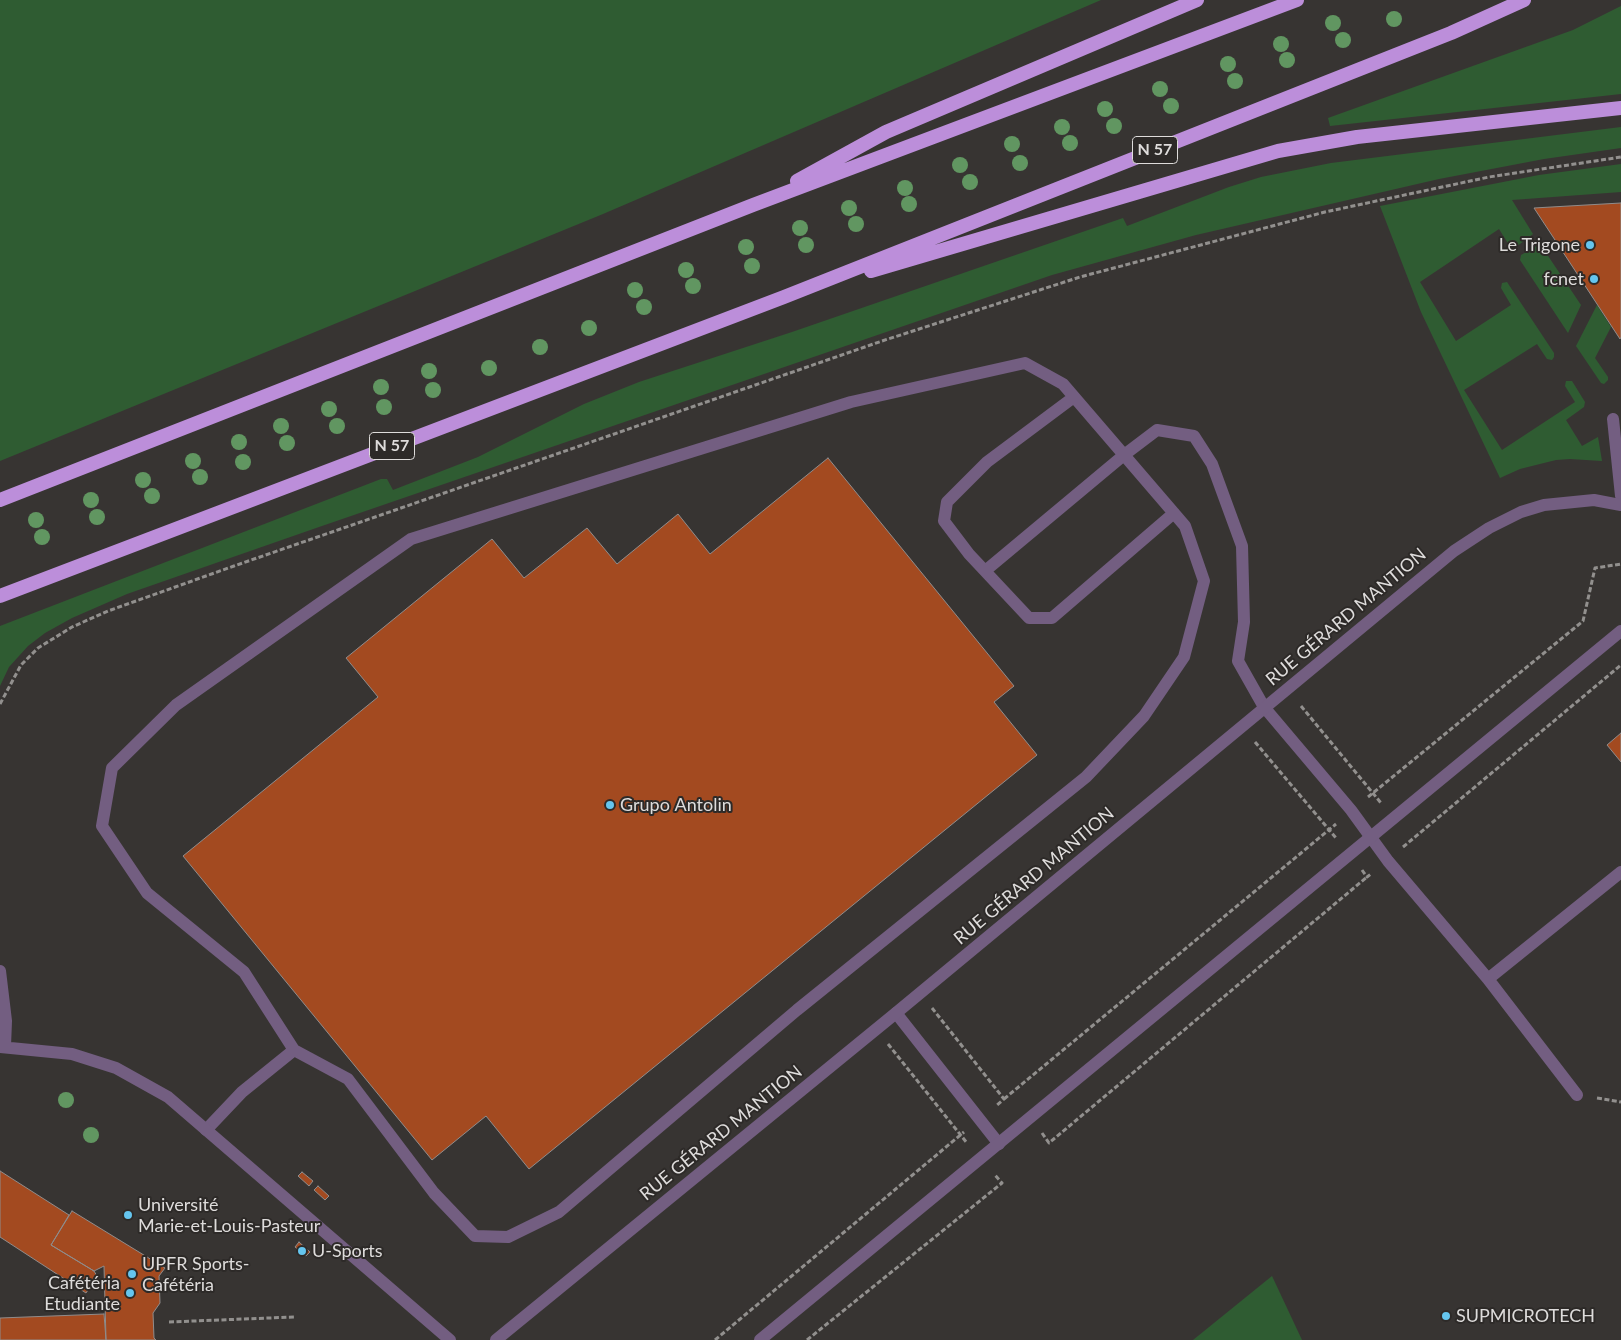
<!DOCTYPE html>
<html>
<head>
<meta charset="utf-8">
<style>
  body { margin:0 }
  canvas { display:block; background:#373432 }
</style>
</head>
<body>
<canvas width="1621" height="1340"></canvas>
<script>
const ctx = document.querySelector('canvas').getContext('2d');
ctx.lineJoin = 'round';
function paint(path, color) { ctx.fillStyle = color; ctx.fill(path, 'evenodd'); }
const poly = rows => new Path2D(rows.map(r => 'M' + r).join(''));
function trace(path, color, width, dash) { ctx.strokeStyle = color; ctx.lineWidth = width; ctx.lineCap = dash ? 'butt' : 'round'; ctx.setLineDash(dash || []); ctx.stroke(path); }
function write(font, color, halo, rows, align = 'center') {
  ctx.font = font + ' Lato,sans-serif'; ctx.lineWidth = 4; ctx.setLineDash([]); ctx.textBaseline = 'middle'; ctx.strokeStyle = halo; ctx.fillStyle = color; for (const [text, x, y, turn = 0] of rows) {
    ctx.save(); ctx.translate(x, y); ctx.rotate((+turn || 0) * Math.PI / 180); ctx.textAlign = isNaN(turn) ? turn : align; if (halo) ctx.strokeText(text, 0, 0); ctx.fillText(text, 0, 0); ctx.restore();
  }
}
paint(poly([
  [0,0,1101,0,603,214,0,461],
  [1621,6,1621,94,1330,126,1328,118,1573,30],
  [1621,127,1621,148,1544,159,1439,179,1196,235,1052,275,319,527,127,594,72,618,45,633,28,646,9,667,0,686,0,626,381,479,387,479,393,490,478,457,584,404,639,382,792,332,1123,218,1127,226,1229,187,1261,177,1331,163],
  [1621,164,1621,192,1512,200,1533,234,1516,247,1509,245,1499,229,1420,282,1456,341,1511,305,1501,288,1502,283,1507,282,1554,353,1554,357,1552,360,1547,359,1537,344,1464,390,1502,450,1575,402,1565,386,1566,381,1572,381,1585,402,1584,407,1566,420,1582,446,1598,437,1602,461,1570,459,1556,460,1520,469,1500,478,1421,312,1380,206,1539,175],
  [1540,244,1581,305,1568,333,1520,260,1521,255],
  [1597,305,1611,327,1595,358,1608,377,1608,380,1604,384,1601,383,1576,346],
  [1272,1276,1302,1340,1193,1340]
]), '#2f5c32');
const building = poly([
  [1621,203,1621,337,1620,339,1534,208,1621,203],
  [828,458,1014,686,994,702,1037,755,529,1169,486,1116,432,1160,183,856,378,697,346,658,492,539,524,578,587,528,617,564,678,514,710,554,828,458],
  [1621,733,1621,762,1607,745,1621,733],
  [0,1171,69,1215,51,1245,94,1271,97,1276,86,1293,0,1237,0,1171],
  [302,1172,313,1181,309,1186,298,1176,302,1172],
  [318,1186,329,1196,325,1200,314,1190,318,1186],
  [72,1211,165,1268,159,1276,160,1303,153,1313,154,1338,156,1340,106,1340,104,1266,94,1271,51,1245,72,1211],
  [299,1242,310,1252,306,1256,295,1247,299,1242],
  [104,1314,106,1340,0,1340,0,1318,104,1314]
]);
paint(building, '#a34a20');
trace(building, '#908c8b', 1);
trace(poly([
  [0,704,21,665,38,648,72,627,108,611,234,566,882,341,1080,277,1325,212,1489,177,1621,157],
  [1301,706,1381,803],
  [1255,742,1336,838],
  [1368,797,1583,621,1595,568,1621,564],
  [1403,847,1621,665],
  [1362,870,1367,877,1371,874],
  [932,1008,1004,1099,996,1106],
  [888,1044,967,1143],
  [1597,1098,1621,1102],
  [1004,1099,1336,824],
  [1042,1133,1049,1143,1367,877],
  [169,1322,294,1317],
  [715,1340,964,1132],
  [807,1340,1002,1183,994,1174]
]), '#92908e', 3, [5, 2.5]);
trace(poly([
  [1074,397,987,462,947,502,944,521,969,554,1029,618,1052,618,1174,513],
  [1613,419,1621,496],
  [985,571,1124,455,1157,430,1194,436,1212,464,1242,546,1244,622,1238,661,1264,707,1351,810,1388,861,1488,979,1577,1095],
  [1488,979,1621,872],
  [896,1013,999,1144],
  [206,1130,242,1092,294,1050,348,1079,434,1193,475,1236,508,1237,559,1212,797,1010,1086,777,1144,716,1184,657,1204,581,1185,526,1063,384,1025,363,851,402,411,539,176,705,112,768,102,826,147,893,244,972,294,1050]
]), '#735e81', 12);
trace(poly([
  [0,971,6,1021,5,1046],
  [0,1047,72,1054,116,1068,168,1097,450,1340],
  [496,1340,896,1013,1454,551,1489,528,1521,512,1544,505,1594,500,1621,505],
  [760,1340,1621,631]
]), '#735e81', 12);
trace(poly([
  [797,181,886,132,1197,0],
  [871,271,1278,151,1357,137,1621,108],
  [0,500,753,205,1297,0],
  [0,596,784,297,1451,33,1524,0]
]), '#bc8eda', 14);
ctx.fillStyle = '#619661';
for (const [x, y] of [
  [1394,19],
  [1333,23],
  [1343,40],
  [1281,44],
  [1287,60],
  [1228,64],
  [1235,81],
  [1160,89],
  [1171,106],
  [1105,109],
  [1114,126],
  [1062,127],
  [1070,143],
  [1012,144],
  [1020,163],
  [960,165],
  [970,182],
  [905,188],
  [909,204],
  [849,208],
  [856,224],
  [800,228],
  [806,245],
  [746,247],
  [752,266],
  [686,270],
  [693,286],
  [635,290],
  [644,307],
  [589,328],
  [540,347],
  [489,368],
  [429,371],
  [381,387],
  [433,390],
  [384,407],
  [329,409],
  [281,426],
  [337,426],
  [239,442],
  [287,443],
  [193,461],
  [243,462],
  [200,477],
  [143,480],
  [152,496],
  [91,500],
  [97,517],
  [36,520],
  [42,537],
  [66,1100],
  [91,1135]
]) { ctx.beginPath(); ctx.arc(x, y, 8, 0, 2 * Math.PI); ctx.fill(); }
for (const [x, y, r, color] of [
  [1590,245,5,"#65c5ee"],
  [1594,279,5,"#65c5ee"],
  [610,805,5,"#65c5ee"],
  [128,1215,5,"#65c5ee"],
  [302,1251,5,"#65c5ee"],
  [132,1274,5,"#65c5ee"],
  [130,1293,5,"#65c5ee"],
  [1446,1316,5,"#65c5ee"]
]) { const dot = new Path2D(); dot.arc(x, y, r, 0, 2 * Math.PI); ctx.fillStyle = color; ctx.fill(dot); trace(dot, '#2d2a28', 2); }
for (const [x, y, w] of [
  [1155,150,45],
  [392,446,45]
]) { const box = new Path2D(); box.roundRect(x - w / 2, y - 13.5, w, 27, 4); ctx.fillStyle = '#2d2a28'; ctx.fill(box); trace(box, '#dedcdb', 1); }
write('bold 16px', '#dedcdb', null, [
  ["N 57",1155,150],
  ["N 57",392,446]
]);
write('18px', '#dedcdb', '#2d2a28', [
  ["Le Trigone",1580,245,"right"],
  ["fcnet",1584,279,"right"],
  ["Grupo Antolin",620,805],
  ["Université",138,1205],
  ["Marie-et-Louis-Pasteur",138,1226],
  ["U-Sports",312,1251],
  ["UPFR Sports-",142,1264],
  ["Cafétéria",142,1285],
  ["Cafétéria",120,1283,"right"],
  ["Etudiante",120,1304,"right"],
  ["SUPMICROTECH",1456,1316]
], 'left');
write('18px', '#dedcdb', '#2d2a28', [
  ["RUE GÉRARD MANTION",1346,617,-40],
  ["RUE GÉRARD MANTION",1034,876,-40],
  ["RUE GÉRARD MANTION",721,1133,-39]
]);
</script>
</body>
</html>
